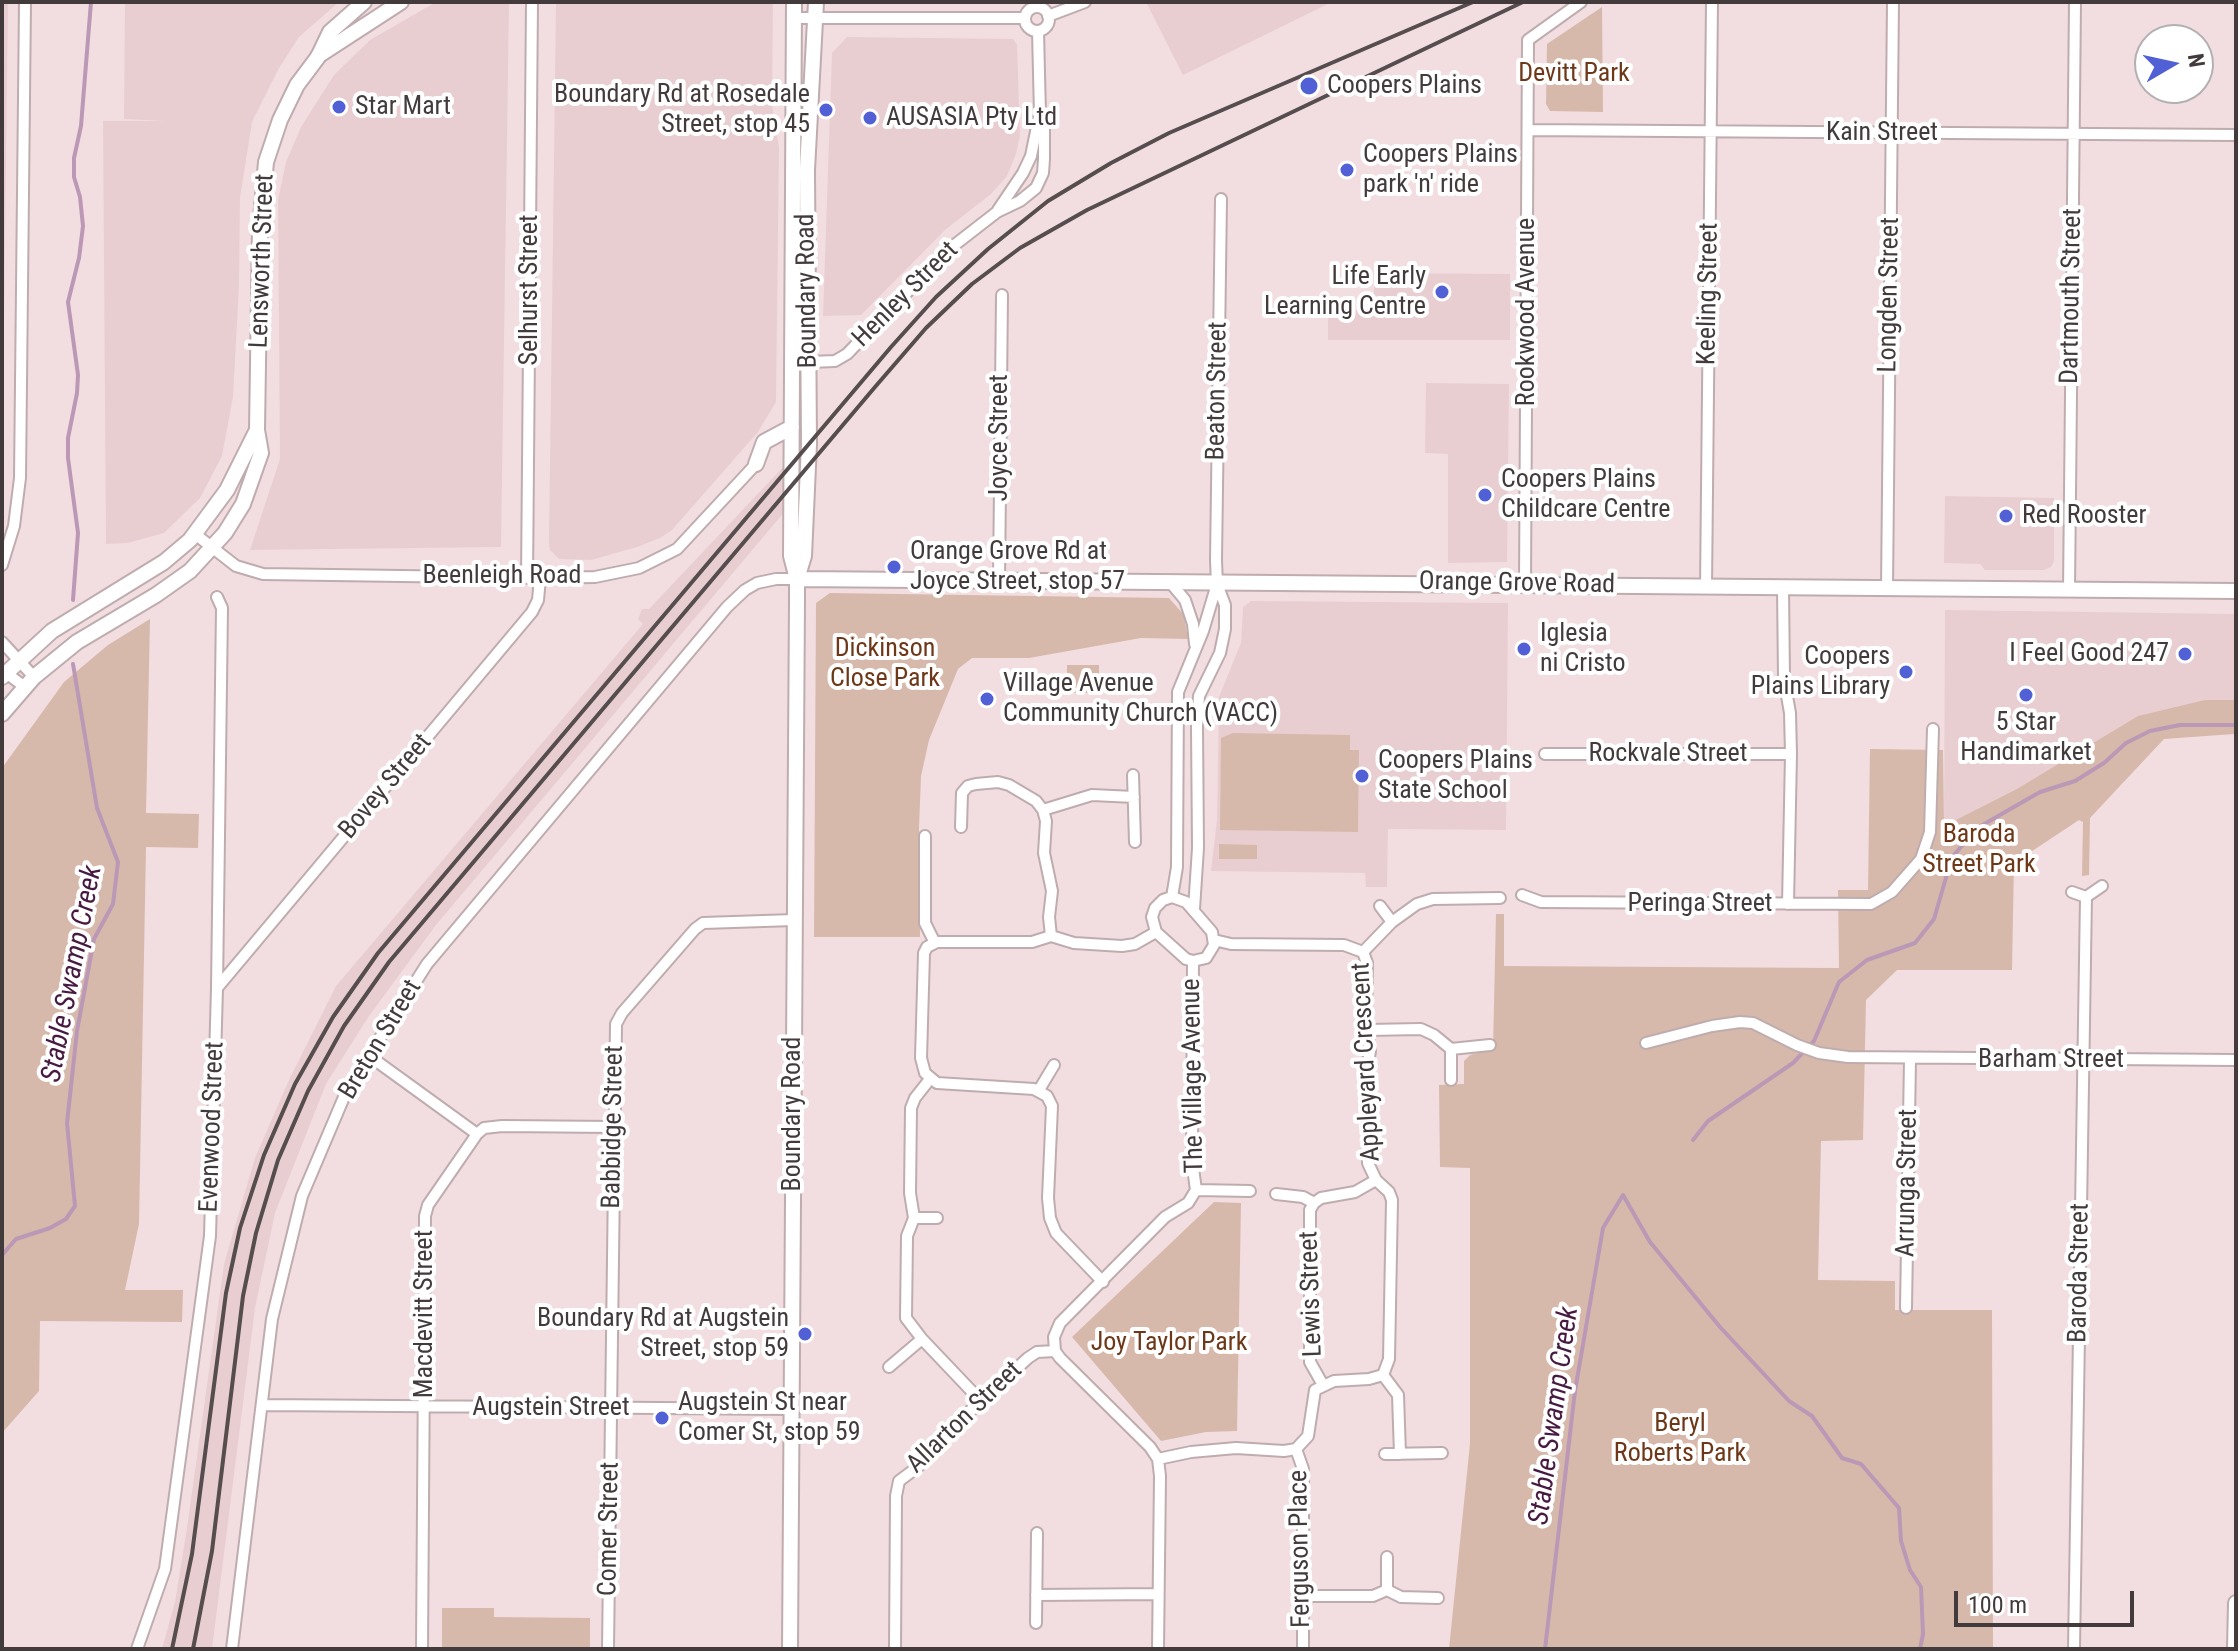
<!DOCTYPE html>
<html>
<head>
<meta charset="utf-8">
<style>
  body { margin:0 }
  #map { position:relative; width:2238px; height:1651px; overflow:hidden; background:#f2dee0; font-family:"Roboto Condensed",sans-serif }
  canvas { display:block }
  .frame { position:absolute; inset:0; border:4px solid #423a3b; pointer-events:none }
  .north { position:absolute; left:2134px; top:24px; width:80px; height:80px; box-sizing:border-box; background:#fff; border:2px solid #b3b0b1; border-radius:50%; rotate:81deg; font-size:22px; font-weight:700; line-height:32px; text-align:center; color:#423a3b }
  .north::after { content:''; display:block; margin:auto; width:28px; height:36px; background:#5260d6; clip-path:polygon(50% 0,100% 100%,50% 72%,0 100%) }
  .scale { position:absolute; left:1954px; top:1591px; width:180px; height:36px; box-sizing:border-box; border:4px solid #423a3b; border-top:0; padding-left:10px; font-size:24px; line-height:28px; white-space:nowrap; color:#423a3b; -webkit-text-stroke:6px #fff; paint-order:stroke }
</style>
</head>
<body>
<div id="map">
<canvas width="2238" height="1651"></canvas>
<div class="frame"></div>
<div class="north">N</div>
<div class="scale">100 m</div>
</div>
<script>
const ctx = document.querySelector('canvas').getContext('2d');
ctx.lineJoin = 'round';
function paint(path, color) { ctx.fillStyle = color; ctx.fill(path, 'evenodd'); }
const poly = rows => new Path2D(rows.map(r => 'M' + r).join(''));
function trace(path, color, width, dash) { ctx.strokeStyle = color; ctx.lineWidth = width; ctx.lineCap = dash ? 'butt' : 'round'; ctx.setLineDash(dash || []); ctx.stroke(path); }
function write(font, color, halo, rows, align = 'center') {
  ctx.font = font + ' "Roboto Condensed",sans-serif'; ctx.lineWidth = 8; ctx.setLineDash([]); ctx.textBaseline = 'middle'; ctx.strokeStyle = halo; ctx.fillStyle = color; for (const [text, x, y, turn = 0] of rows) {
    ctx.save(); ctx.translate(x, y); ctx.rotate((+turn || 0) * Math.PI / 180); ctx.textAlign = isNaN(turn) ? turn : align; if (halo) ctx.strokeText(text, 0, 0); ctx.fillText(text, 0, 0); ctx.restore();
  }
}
paint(poly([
  [2,2,8,2,2,485],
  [125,2,339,2,299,37,279,68,252,122,240,198,239,286,233,397,222,456,200,498,164,533,128,543,106,544,103,121,165,121,124,119],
  [436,2,509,2,501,547,250,550,280,459,278,200,286,162,301,127,334,75,370,40],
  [556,2,773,2,772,105,779,147,776,402,758,432,672,530,660,538,637,547,591,560,559,559,550,550,549,544],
  [1146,2,1332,2,1183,75],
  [847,37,1013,39,1017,45,1020,135,1016,154,1007,176,991,194,945,230,861,315,823,316,832,53],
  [1374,273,1510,274,1510,340,1328,340,1328,310,1374,310],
  [1426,383,1509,384,1507,562,1448,563,1448,454,1425,453],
  [785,465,786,510,436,925,369,1016,326,1084,275,1213,255,1308,212,1649,162,1649,175,1602,187,1528,224,1264,255,1158,289,1080,336,986,643,624,638,619,642,609,649,609],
  [1945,496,2054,498,2054,561,2051,567,2044,570,1985,570,1980,564,1944,563],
  [1251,601,1508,603,1506,830,1388,829,1387,887,1366,887,1365,873,1211,871,1217,820,1219,697,1241,643,1243,607],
  [1945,610,2236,614,2234,700,2205,700,1944,826]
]), '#e9ced1');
paint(poly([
  [1602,7,1603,112,1550,111,1546,104,1547,44],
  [830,593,1169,598,1184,615,1188,639,1141,638,1029,658,972,658,958,669,929,740,921,776,919,828,920,937,814,937,816,603],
  [150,619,146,813,199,814,198,848,146,847,139,1224,125,1290,183,1290,182,1322,40,1321,39,1391,2,1433,2,768,64,682,108,645],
  [1067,665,1099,665,1099,693,1067,693],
  [2205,700,2234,700,2234,734,2164,739,2090,818,2089,875,2082,876,2083,822,2079,820,2014,863,2012,970,1897,970,1866,1000,1863,1140,1821,1141,1818,1280,1895,1281,1895,1310,1992,1310,1993,1649,1449,1649,1470,1444,1470,1168,1440,1167,1439,1085,1464,1084,1464,1061,1470,1055,1493,1049,1496,914,1504,914,1504,966,1839,968,1838,890,1868,890,1870,749,1943,750,1944,826,2017,789,2138,716],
  [1233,733,1350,735,1350,750,1359,750,1358,832,1220,830,1221,738],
  [1219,844,1257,845,1257,859,1219,859],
  [1214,1202,1241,1203,1237,1431,1206,1432,1161,1441,1072,1337],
  [442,1608,494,1608,494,1617,590,1618,590,1649,442,1649]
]), '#d6b9aa');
trace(poly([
  [73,600,78,533,68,458,68,438,77,393,78,375,68,302,79,258,83,226,80,197,74,177,74,158,81,126,91,2],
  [1693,1140,1708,1121,1793,1063,1814,1041,1839,982,1867,960,1915,943,1934,919,1952,857,1979,827,2040,792,2075,781,2104,763,2126,743,2150,731,2180,725,2233,725],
  [2,1255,16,1239,50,1228,66,1219,75,1206,67,1123,77,1031,94,939,113,904,118,862,97,808,73,664],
  [1545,1649,1575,1391,1603,1228,1623,1195,1650,1242,1720,1327,1789,1401,1812,1416,1842,1458,1861,1464,1899,1508,1901,1541,1910,1570,1921,1587,1923,1634,1920,1649]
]), '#bb98b6', 4);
const street = poly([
  '1025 19a12 12 0 1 1 24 0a12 12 0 1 1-24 0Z',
  [1048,16,1085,2],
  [794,18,1025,18],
  [1528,130,2236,135],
  [998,210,1023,173,1031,156,1039,117],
  [810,362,835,361,847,354,948,250,997,212,1020,201,1036,188,1043,173,1044,159,1044,130,1040,115,1038,31],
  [195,534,236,566,263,574,540,578,595,577,639,568,677,549,756,464],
  [2,565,14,526,20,478,25,2],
  [527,578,532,2],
  [999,581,1002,295],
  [1170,582,1185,600,1193,624,1195,644],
  [1525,584,1528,40,1581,2],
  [1706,587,1712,2],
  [1783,587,1784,679,1790,713,1791,754,1788,904],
  [1887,588,1893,2],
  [2069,590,2075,2],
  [2,642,34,677],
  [2,670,25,687],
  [1545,754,1791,754],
  [1133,775,1135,842],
  [1043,810,1092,795,1134,797],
  [961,827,962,793,968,786,976,784,998,782,1009,785,1036,801,1043,810,1046,821,1044,853,1052,891,1049,917,1051,936],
  [925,836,925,923,935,943],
  [2072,892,2086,897,2102,886],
  [1522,895,1541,902,1871,904,1892,892,1921,859,1930,832,1933,729],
  [1172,897,1177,867,1178,692,1203,631,1217,584],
  [1172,897,1186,902,1212,932,1214,945,1206,958,1193,961,1186,959,1156,932,1152,917,1155,908,1163,900,1172,897],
  [1380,906,1392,922],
  [1194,909,1198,848,1197,727,1199,696,1220,653,1225,629,1225,605,1217,584,1216,560,1221,199],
  [1363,952,1392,922,1417,904,1433,899,1500,898],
  [217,988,532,612,538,600,540,578],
  [1368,1030,1421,1029,1434,1035,1451,1049,1490,1045],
  [1646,1043,1712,1026,1740,1022,1753,1023,1797,1045,1819,1053,1848,1057,2236,1060],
  [368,1055,477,1134],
  [930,1079,915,1098,911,1108,910,1193,914,1218,907,1236,906,1318,922,1339,980,1400],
  [1451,1080,1451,1049],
  [1039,1090,1054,1065],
  [1196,1190,1250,1191],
  [1276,1194,1303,1197,1314,1203],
  [914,1218,937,1218],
  [1103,1282,1056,1233,1050,1218,1048,1198,1052,1106,1047,1096,1034,1089,937,1083,925,1073,921,1058,924,953,927,947,937,942,1032,942,1051,936,1074,943,1122,946,1135,944,1156,932],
  [1906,1308,1910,1059],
  [889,1367,922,1339],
  [1383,1375,1398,1395,1400,1454],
  [1323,1385,1310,1362,1310,1210,1314,1203,1321,1198,1355,1192,1376,1180],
  [262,1405,792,1409],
  [1296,1449,1303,1469,1303,1649],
  [1385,1454,1442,1453],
  [1158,1459,1191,1452,1236,1448,1284,1451,1296,1449,1308,1436,1315,1390,1334,1381,1369,1379,1383,1375,1389,1359,1392,1200,1389,1192,1376,1180,1368,1163,1367,1069,1370,1051,1366,1015,1367,963,1363,952,1344,945,1231,944,1214,940],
  [1387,1590,1387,1557],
  [1036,1595,1158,1594],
  [1305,1596,1373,1596,1387,1590,1401,1597,1438,1598],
  [1036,1623,1037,1533],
  [137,1649,165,1569,210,1236,217,988,222,608,217,597],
  [232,1649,272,1319,302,1196,347,1090,427,964,727,607,745,590,757,583,776,579,797,579],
  [422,1649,425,1216,428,1205,477,1134,484,1128,502,1126,614,1127],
  [608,1649,616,1024,622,1013,695,929,703,923,794,920],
  [895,1649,896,1496,899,1481,919,1466,931,1447,1028,1358,1037,1352,1055,1351],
  [1158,1649,1160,1476,1158,1459,1150,1447,1060,1358,1055,1351,1054,1337,1060,1323,1165,1217,1188,1203,1196,1190,1192,1161,1193,961],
  [2074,1649,2086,897]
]);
const secondary = poly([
  [794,2,791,556,797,579],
  [318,56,401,2],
  [756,464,764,442,792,427],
  [797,579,2236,591],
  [2,677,52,631,164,562,190,540,227,490,257,430],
  [2,714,34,677,77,642,156,595,190,571,225,533,243,504,261,453,257,430,260,229,266,162,280,120,297,85,318,57,330,32,364,2],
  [790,1649,797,600,797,579,804,556,809,444,807,170,816,2],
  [2235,1649,2236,1603]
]);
trace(street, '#bfacae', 14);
trace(secondary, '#bfacae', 18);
trace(street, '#fff', 10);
trace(secondary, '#fff', 14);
trace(poly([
  [172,1649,192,1554,226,1293,240,1228,264,1155,295,1084,333,1017,378,953,891,347,936,297,988,249,1048,201,1111,163,1169,133,1473,2],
  [193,1649,212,1551,243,1296,256,1233,278,1160,308,1091,344,1026,389,962,875,387,926,328,972,284,1020,248,1087,210,1523,2]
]), '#564d4e', 4);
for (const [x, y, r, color] of [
  [1309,86,10,"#5260d6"],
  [339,107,8,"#5260d6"],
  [826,110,8,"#5260d6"],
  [870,118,8,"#5260d6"],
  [1347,170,8,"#5260d6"],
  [1442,292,8,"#5260d6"],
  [1485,495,8,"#5260d6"],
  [2006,516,8,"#5260d6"],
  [894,567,8,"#5260d6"],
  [1524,649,8,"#5260d6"],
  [2185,654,8,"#5260d6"],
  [1906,672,8,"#5260d6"],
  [2026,695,8,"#5260d6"],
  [987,699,8,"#5260d6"],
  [1362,776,8,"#5260d6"],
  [805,1334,8,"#5260d6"],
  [662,1418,8,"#5260d6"]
]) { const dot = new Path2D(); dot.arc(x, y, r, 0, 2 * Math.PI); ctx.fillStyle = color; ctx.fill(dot); trace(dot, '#fff', 3); }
write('26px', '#6e3818', '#fff', [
  ["Devitt Park",1574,74],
  ["Dickinson",885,649],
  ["Close Park",885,679],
  ["Baroda",1979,835],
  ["Street Park",1979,865],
  ["Joy Taylor Park",1169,1343],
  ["Beryl",1680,1424],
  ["Roberts Park",1680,1454]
]);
write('26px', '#423a3b', '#fff', [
  ["Coopers Plains",1327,86],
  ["Boundary Rd at Rosedale",810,95,"right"],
  ["Street, stop 45",810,125,"right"],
  ["Star Mart",355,107],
  ["AUSASIA Pty Ltd",886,118],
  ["Coopers Plains",1363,155],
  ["park 'n' ride",1363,185],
  ["Life Early",1426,277,"right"],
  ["Learning Centre",1426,307,"right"],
  ["Coopers Plains",1501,480],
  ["Childcare Centre",1501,510],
  ["Red Rooster",2022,516],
  ["Orange Grove Rd at",910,552],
  ["Joyce Street, stop 57",910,582],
  ["Iglesia",1540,634],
  ["ni Cristo",1540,664],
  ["I Feel Good 247",2169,654,"right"],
  ["Coopers",1890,657,"right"],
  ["Plains Library",1890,687,"right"],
  ["Village Avenue",1003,684],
  ["Community Church (VACC)",1003,714],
  ["5 Star",2026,723,"center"],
  ["Handimarket",2026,753,"center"],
  ["Coopers Plains",1378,761],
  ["State School",1378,791],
  ["Boundary Rd at Augstein",789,1319,"right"],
  ["Street, stop 59",789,1349,"right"],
  ["Augstein St near",678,1403],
  ["Comer St, stop 59",678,1433]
], 'left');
write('26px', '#423a3b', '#fff', [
  ["Kain Street",1882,133],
  ["Lensworth Street",263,261,-88],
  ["Selhurst Street",530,290,-90],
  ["Boundary Road",808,291,-91],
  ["Keeling Street",1709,294,-89],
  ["Henley Street",906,295,-45],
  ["Longden Street",1890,295,-89],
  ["Dartmouth Street",2072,296,-89],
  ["Rookwood Avenue",1527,312,-90],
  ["Beaton Street",1218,391,-89],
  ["Joyce Street",1000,438,-90],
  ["Beenleigh Road",502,576],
  ["Orange Grove Road",1517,584,1],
  ["Rockvale Street",1668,754],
  ["Bovey Street",386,787,-50],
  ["Peringa Street",1700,904],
  ["Breton Street",381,1040,-59],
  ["Barham Street",2051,1060],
  ["Appleyard Crescent",1367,1062,-93],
  ["The Village Avenue",1194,1076,-91],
  ["Boundary Road",793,1114,-90],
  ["Evenwood Street",213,1127,-88],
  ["Babbidge Street",614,1127,-89],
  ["Arrunga Street",1908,1183,-89],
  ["Baroda Street",2080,1273,-89],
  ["Lewis Street",1312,1294,-92],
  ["Macdevitt Street",425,1314,-90],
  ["Augstein Street",551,1408],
  ["Allarton Street",965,1418,-44],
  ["Comer Street",610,1529,-89],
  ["Ferguson Place",1301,1549,-91]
]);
write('italic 28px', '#461a41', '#fff', [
  ["Stable Swamp Creek",73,974,-79],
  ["Stable Swamp Creek",1555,1416,-82]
]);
</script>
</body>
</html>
